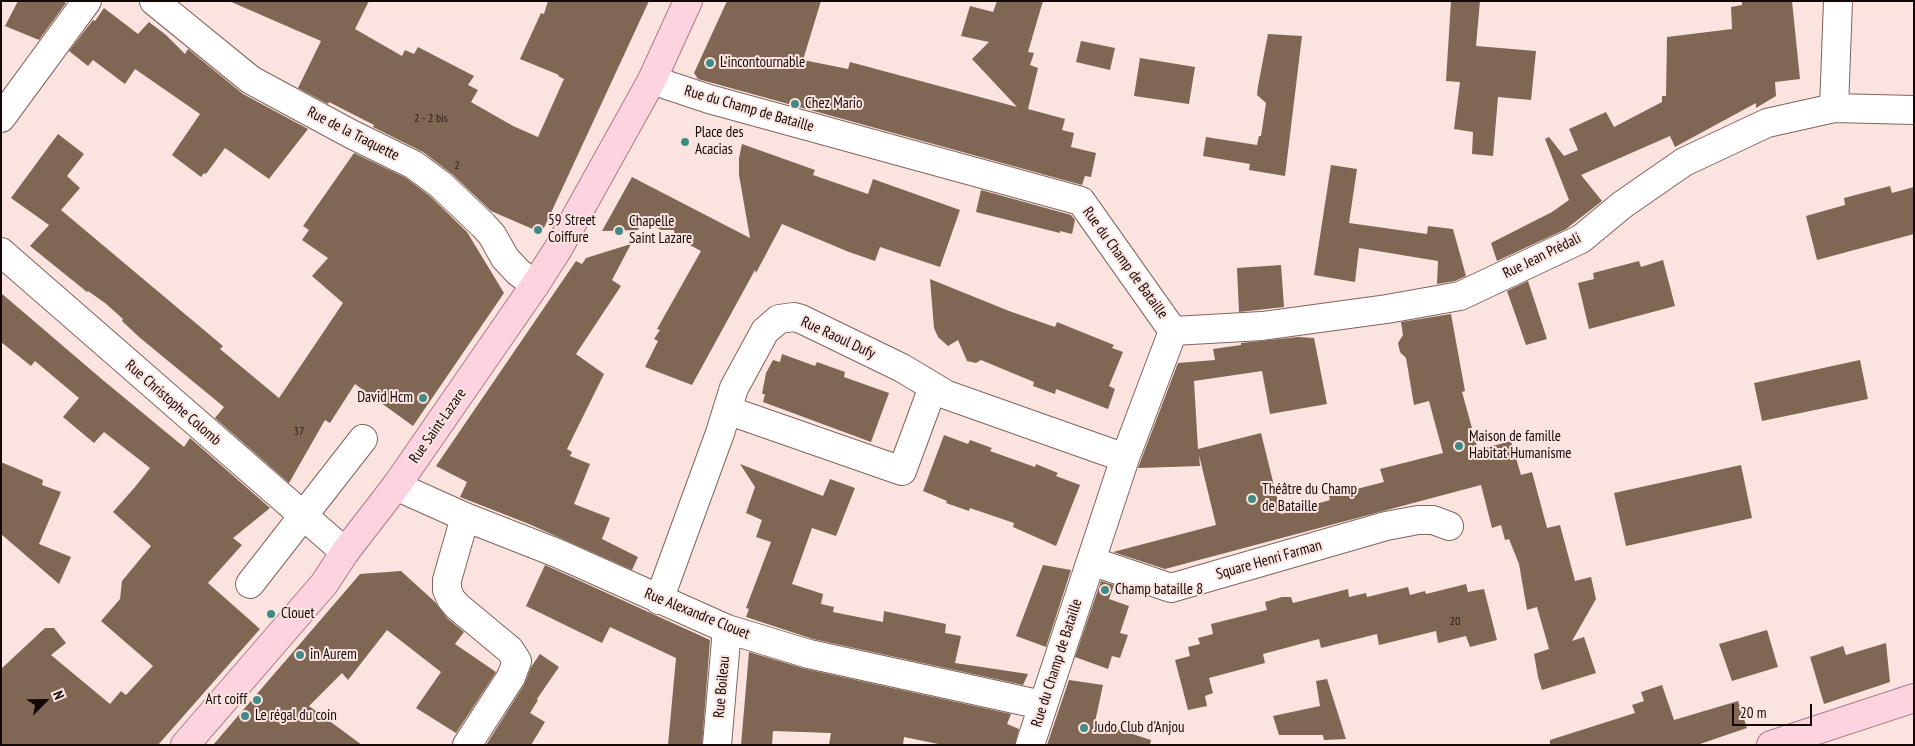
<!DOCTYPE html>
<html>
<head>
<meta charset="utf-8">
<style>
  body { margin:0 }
  #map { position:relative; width:1915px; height:746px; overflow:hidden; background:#fbe4e0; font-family:"PT Sans Narrow",sans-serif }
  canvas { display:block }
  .frame { position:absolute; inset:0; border:2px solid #140806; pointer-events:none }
  .north { position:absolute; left:20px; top:676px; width:50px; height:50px; -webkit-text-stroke:4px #fbe4e0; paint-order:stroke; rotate:67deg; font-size:14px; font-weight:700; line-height:20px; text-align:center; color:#140806 }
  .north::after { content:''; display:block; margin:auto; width:18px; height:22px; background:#140806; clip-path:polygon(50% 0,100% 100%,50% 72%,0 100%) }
  .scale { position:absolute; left:1732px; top:704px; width:80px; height:22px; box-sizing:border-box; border:2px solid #140806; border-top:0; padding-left:6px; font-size:15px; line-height:18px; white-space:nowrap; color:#140806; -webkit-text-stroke:4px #fbe4e0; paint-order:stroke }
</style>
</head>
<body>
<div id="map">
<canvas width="1915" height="746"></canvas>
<div class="frame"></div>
<div class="north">N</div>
<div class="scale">20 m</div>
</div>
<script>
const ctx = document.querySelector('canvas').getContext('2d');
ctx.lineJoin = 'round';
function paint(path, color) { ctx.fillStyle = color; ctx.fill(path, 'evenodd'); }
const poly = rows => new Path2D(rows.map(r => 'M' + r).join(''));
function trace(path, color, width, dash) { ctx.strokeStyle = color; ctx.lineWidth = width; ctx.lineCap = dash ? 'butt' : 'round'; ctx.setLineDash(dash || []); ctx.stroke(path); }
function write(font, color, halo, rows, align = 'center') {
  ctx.font = font + ' "PT Sans Narrow",sans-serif'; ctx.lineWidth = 4; ctx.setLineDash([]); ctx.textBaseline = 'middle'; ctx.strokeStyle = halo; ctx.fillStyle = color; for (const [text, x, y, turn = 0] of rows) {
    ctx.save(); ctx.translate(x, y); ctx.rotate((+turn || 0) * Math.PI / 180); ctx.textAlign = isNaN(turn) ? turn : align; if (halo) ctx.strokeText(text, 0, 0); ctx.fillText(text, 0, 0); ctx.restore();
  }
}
paint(poly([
  [18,1,63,1,66,3,39,40,5,26],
  [229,1,369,1,355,29,402,56,405,50,414,54,418,47,474,76,468,85,478,90,471,102,513,126,538,137,564,79,558,76,559,75,520,59,541,13,544,14,548,1,649,1,543,230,535,230,491,211,452,174,423,152,373,127,374,125,329,102,328,104,298,88,321,41],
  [727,1,821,1,803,60,848,69,850,62,1017,107,972,59,989,42,961,36,970,6,993,12,997,1,1043,1,1028,52,1034,53,1030,65,1038,68,1028,109,1065,119,1062,130,1074,133,1071,147,1096,153,1091,177,1085,176,1082,185,698,79,694,73],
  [1451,1,1480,1,1476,46,1536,51,1531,100,1498,97,1493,156,1472,154,1473,132,1454,129,1460,82,1446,81],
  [1742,1,1792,1,1800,79,1775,82,1776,96,1756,108,1756,103,1675,147,1670,136,1581,175,1602,201,1566,229,1497,261,1491,243,1552,212,1569,200,1545,139,1549,137,1564,156,1578,150,1569,129,1606,112,1614,127,1662,102,1662,96,1666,96,1667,37,1732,29,1731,7,1742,5],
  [104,8,138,34,149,22,166,35,185,54,188,49,243,94,308,129,269,179,225,148,206,174,204,173,201,177,172,155,200,114,135,69,125,84,93,60,88,66,69,51,93,20,95,21],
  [1268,34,1302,36,1285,176,1249,170,1250,164,1203,156,1206,137,1257,145,1259,136,1261,136,1266,103,1257,95,1258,86],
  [1081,41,1115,48,1110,70,1076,62],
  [1140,58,1195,67,1189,104,1134,96],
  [58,134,84,154,67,176,80,188,61,210,223,346,220,349,279,398,343,303,312,276,328,258,302,240,309,230,303,226,354,153,406,178,431,197,467,232,504,293,413,426,355,384,330,423,325,420,289,483,215,418,224,407,139,337,122,321,123,319,105,303,88,291,87,292,30,246,49,225,11,198],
  [742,144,815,170,813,175,868,194,873,179,960,210,940,267,880,247,875,261,849,252,782,224,756,273,755,270,692,385,645,367,658,341,654,339,660,330,657,329,701,251,675,237,674,230,661,230,643,221,638,230,602,231,632,177,750,238,739,175,739,158],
  [1331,165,1357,169,1349,223,1427,234,1428,226,1453,229,1466,276,1455,281,1437,284,1438,261,1359,248,1355,282,1314,275],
  [1890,186,1892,193,1914,187,1914,234,1817,260,1806,216,1845,205,1844,198],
  [981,190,1071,215,1075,220,1072,234,1060,231,1060,233,976,212],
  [631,244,612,280,621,286,576,354,604,374,567,449,572,452,570,456,590,464,574,504,610,518,602,539,638,557,632,570,529,524,460,497,467,482,436,466,576,261,582,264,586,258],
  [1663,260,1675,306,1589,329,1578,283,1594,279,1593,273,1639,261,1641,267],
  [1281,265,1284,307,1239,312,1237,268],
  [930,279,1009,311,1055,327,1057,322,1114,345,1112,348,1123,352,1109,386,1115,389,1108,409,1056,389,1055,394,1033,386,1034,382,981,360,976,363,967,361,958,340,948,346,938,337,934,328],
  [1528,281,1547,339,1526,345,1507,291],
  [1,293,104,381,184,447,190,438,270,508,233,538,242,545,208,583,260,629,158,745,1,745,1,669,45,628,54,628,66,643,51,655,110,704,121,691,126,695,153,666,101,621,120,599,122,581,151,546,113,512,135,487,150,468,104,432,94,443,63,417,79,398,35,361,31,366,1,342],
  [1451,314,1465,391,1462,392,1478,450,1511,441,1521,475,1532,472,1547,528,1560,525,1575,581,1591,577,1596,599,1572,641,1584,637,1596,673,1542,690,1538,677,1534,654,1549,649,1537,607,1527,610,1519,564,1509,539,1505,540,1501,525,1492,528,1481,485,1165,569,1113,552,1216,525,1199,455,1200,466,1138,468,1178,363,1215,360,1213,349,1241,345,1241,343,1298,337,1314,338,1327,404,1270,414,1262,371,1194,381,1198,449,1261,433,1281,514,1330,500,1329,496,1384,482,1380,469,1443,453,1429,401,1414,405,1406,358,1400,352,1398,343,1403,335,1401,322],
  [782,354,815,366,817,362,845,372,844,377,889,393,871,442,763,402,765,394,762,394,766,373,773,360,780,362],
  [1860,360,1868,399,1762,421,1754,383],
  [944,435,968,444,970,440,992,448,990,451,1035,467,1036,464,1058,473,1056,476,1080,485,1056,546,1013,527,1014,523,970,508,969,511,946,503,947,501,923,491],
  [1,462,43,480,42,485,61,492,39,544,71,557,59,584,1,534],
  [740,464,823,496,830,479,855,488,836,536,812,528,792,584,823,594,821,604,834,607,833,612,883,622,884,611,946,624,945,633,961,636,955,663,1028,674,1023,685,813,639,746,617,749,609,746,608,771,542,756,537,762,520,746,513,755,487],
  [1741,465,1752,518,1626,546,1614,493],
  [545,565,710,640,702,745,668,745,676,658,610,627,602,643,526,606],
  [1043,565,1071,570,1046,647,1016,636],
  [401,571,435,602,447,618,464,632,455,644,496,672,456,733,416,708,441,672,387,630,348,680,342,673,309,706,362,745,213,745,360,574],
  [1101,581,1114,585,1109,599,1129,606,1120,633,1128,635,1120,658,1112,656,1108,669,1075,657],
  [1466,584,1468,592,1484,589,1497,640,1470,647,1466,636,1438,643,1436,631,1379,645,1377,634,1321,648,1319,639,1263,654,1265,663,1209,678,1213,693,1205,696,1207,706,1188,710,1175,660,1190,656,1188,647,1200,644,1198,638,1213,634,1211,624,1267,610,1265,602,1282,597,1291,597,1293,603,1348,589,1349,597,1366,593,1367,597,1408,587,1410,595,1425,591,1426,594],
  [1767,630,1778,667,1732,681,1719,644],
  [1886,643,1890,682,1824,704,1810,657,1843,646,1846,655],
  [749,652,806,669,1011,714,1007,724,1019,729,1015,745,943,745,904,737,903,745,829,745,831,733,773,731,772,745,741,745],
  [540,654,559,667,537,699,538,700,530,713,545,722,531,745,486,745,524,685,531,667],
  [1327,679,1346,739,1324,740,1323,735,1279,735,1273,716,1320,706,1316,681],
  [1069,680,1103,685,1095,722,1151,740,1150,745,1047,745],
  [1662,685,1674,720,1738,701,1747,728,1697,745,1550,745,1550,740,1635,713,1632,705,1644,701,1641,692]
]), '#7f6753');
const minor = poly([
  [154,1,251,80,351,134,414,165,441,185,483,225,492,235,505,258,518,272,535,285],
  [652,80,709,99,1081,201,1173,331],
  [1834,108,1838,1],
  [1,118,87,1],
  [1,252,345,552],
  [1173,331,1262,326,1387,309,1460,296,1581,239,1622,205,1684,162,1767,123,1834,108,1914,110],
  [727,410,902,471,933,387],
  [396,486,465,517,557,553,727,629,809,654,1042,705],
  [465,517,447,580,447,590,451,599,457,606,510,650,517,661,511,677,467,745],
  [1091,561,1171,588,1386,526,1418,520,1433,520,1449,526],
  [250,584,363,439],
  [659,600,720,433,734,388,765,331,779,319,794,317,801,319,902,368,947,395,1125,458],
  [717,745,727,629],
  [1030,745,1125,458,1173,331]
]);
const major = poly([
  [185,745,324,584,345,552,396,486,535,285,558,249,652,80,688,1],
  [1771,745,1914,698]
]);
trace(minor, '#83635c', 30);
trace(major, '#ab7986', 30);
trace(minor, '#fff', 28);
trace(major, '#fed3e0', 28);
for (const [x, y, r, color] of [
  [710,63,5,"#428a85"],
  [795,104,5,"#428a85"],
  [685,142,5,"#428a85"],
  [538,230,5,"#428a85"],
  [619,231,5,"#428a85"],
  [423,398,5,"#428a85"],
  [1459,446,5,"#428a85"],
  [1252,499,5,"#428a85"],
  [1105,590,5,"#428a85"],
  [271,614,5,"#428a85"],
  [300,655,5,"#428a85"],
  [257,700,5,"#428a85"],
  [245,716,5,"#428a85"],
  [1084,728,5,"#428a85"]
]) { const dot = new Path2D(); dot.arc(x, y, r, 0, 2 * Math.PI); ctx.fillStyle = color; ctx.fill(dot); trace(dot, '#fbe4e0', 2); }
write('12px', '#2f2019', null, [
  ["2 - 2 bis",431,119],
  ["2",457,166],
  ["37",299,432],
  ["20",1455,622]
]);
write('15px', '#140806', '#fbe4e0', [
  ["L'incontournable",720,63],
  ["Chez Mario",805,104],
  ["Place des",695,133],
  ["Acacias",695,150],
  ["59 Street",548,221],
  ["Coiffure",548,238],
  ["Chapelle",629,222],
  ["Saint Lazare",629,239],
  ["David Hcm",413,398,"right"],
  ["Maison de famille",1469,437],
  ["Habitat Humanisme",1469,454],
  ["Théâtre du Champ",1262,490],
  ["de Bataille",1262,507],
  ["Champ bataille 8",1115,590],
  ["Clouet",281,614],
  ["in Aurem",310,655],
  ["Art coiff",247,700,"right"],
  ["Le régal du coin",255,716],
  ["Judo Club d'Anjou",1094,728]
], 'left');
write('15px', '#140806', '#fbe4e0', [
  ["Rue du Champ de Bataille",749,109,16],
  ["Rue de la Traquette",353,134,27],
  ["Rue Jean Prédali",1542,256,-26],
  ["Rue du Champ de Bataille",1125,263,54],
  ["Rue Raoul Dufy",838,338,25],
  ["Rue Christophe Colomb",173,403,41],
  ["Rue Saint-Lazare",438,426,-55],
  ["Square Henri Farman",1269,560,-16],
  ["Rue Alexandre Clouet",697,614,22],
  ["Rue du Champ de Bataille",1057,663,-72],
  ["Rue Boileau",722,687,-85]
]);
</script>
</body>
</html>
